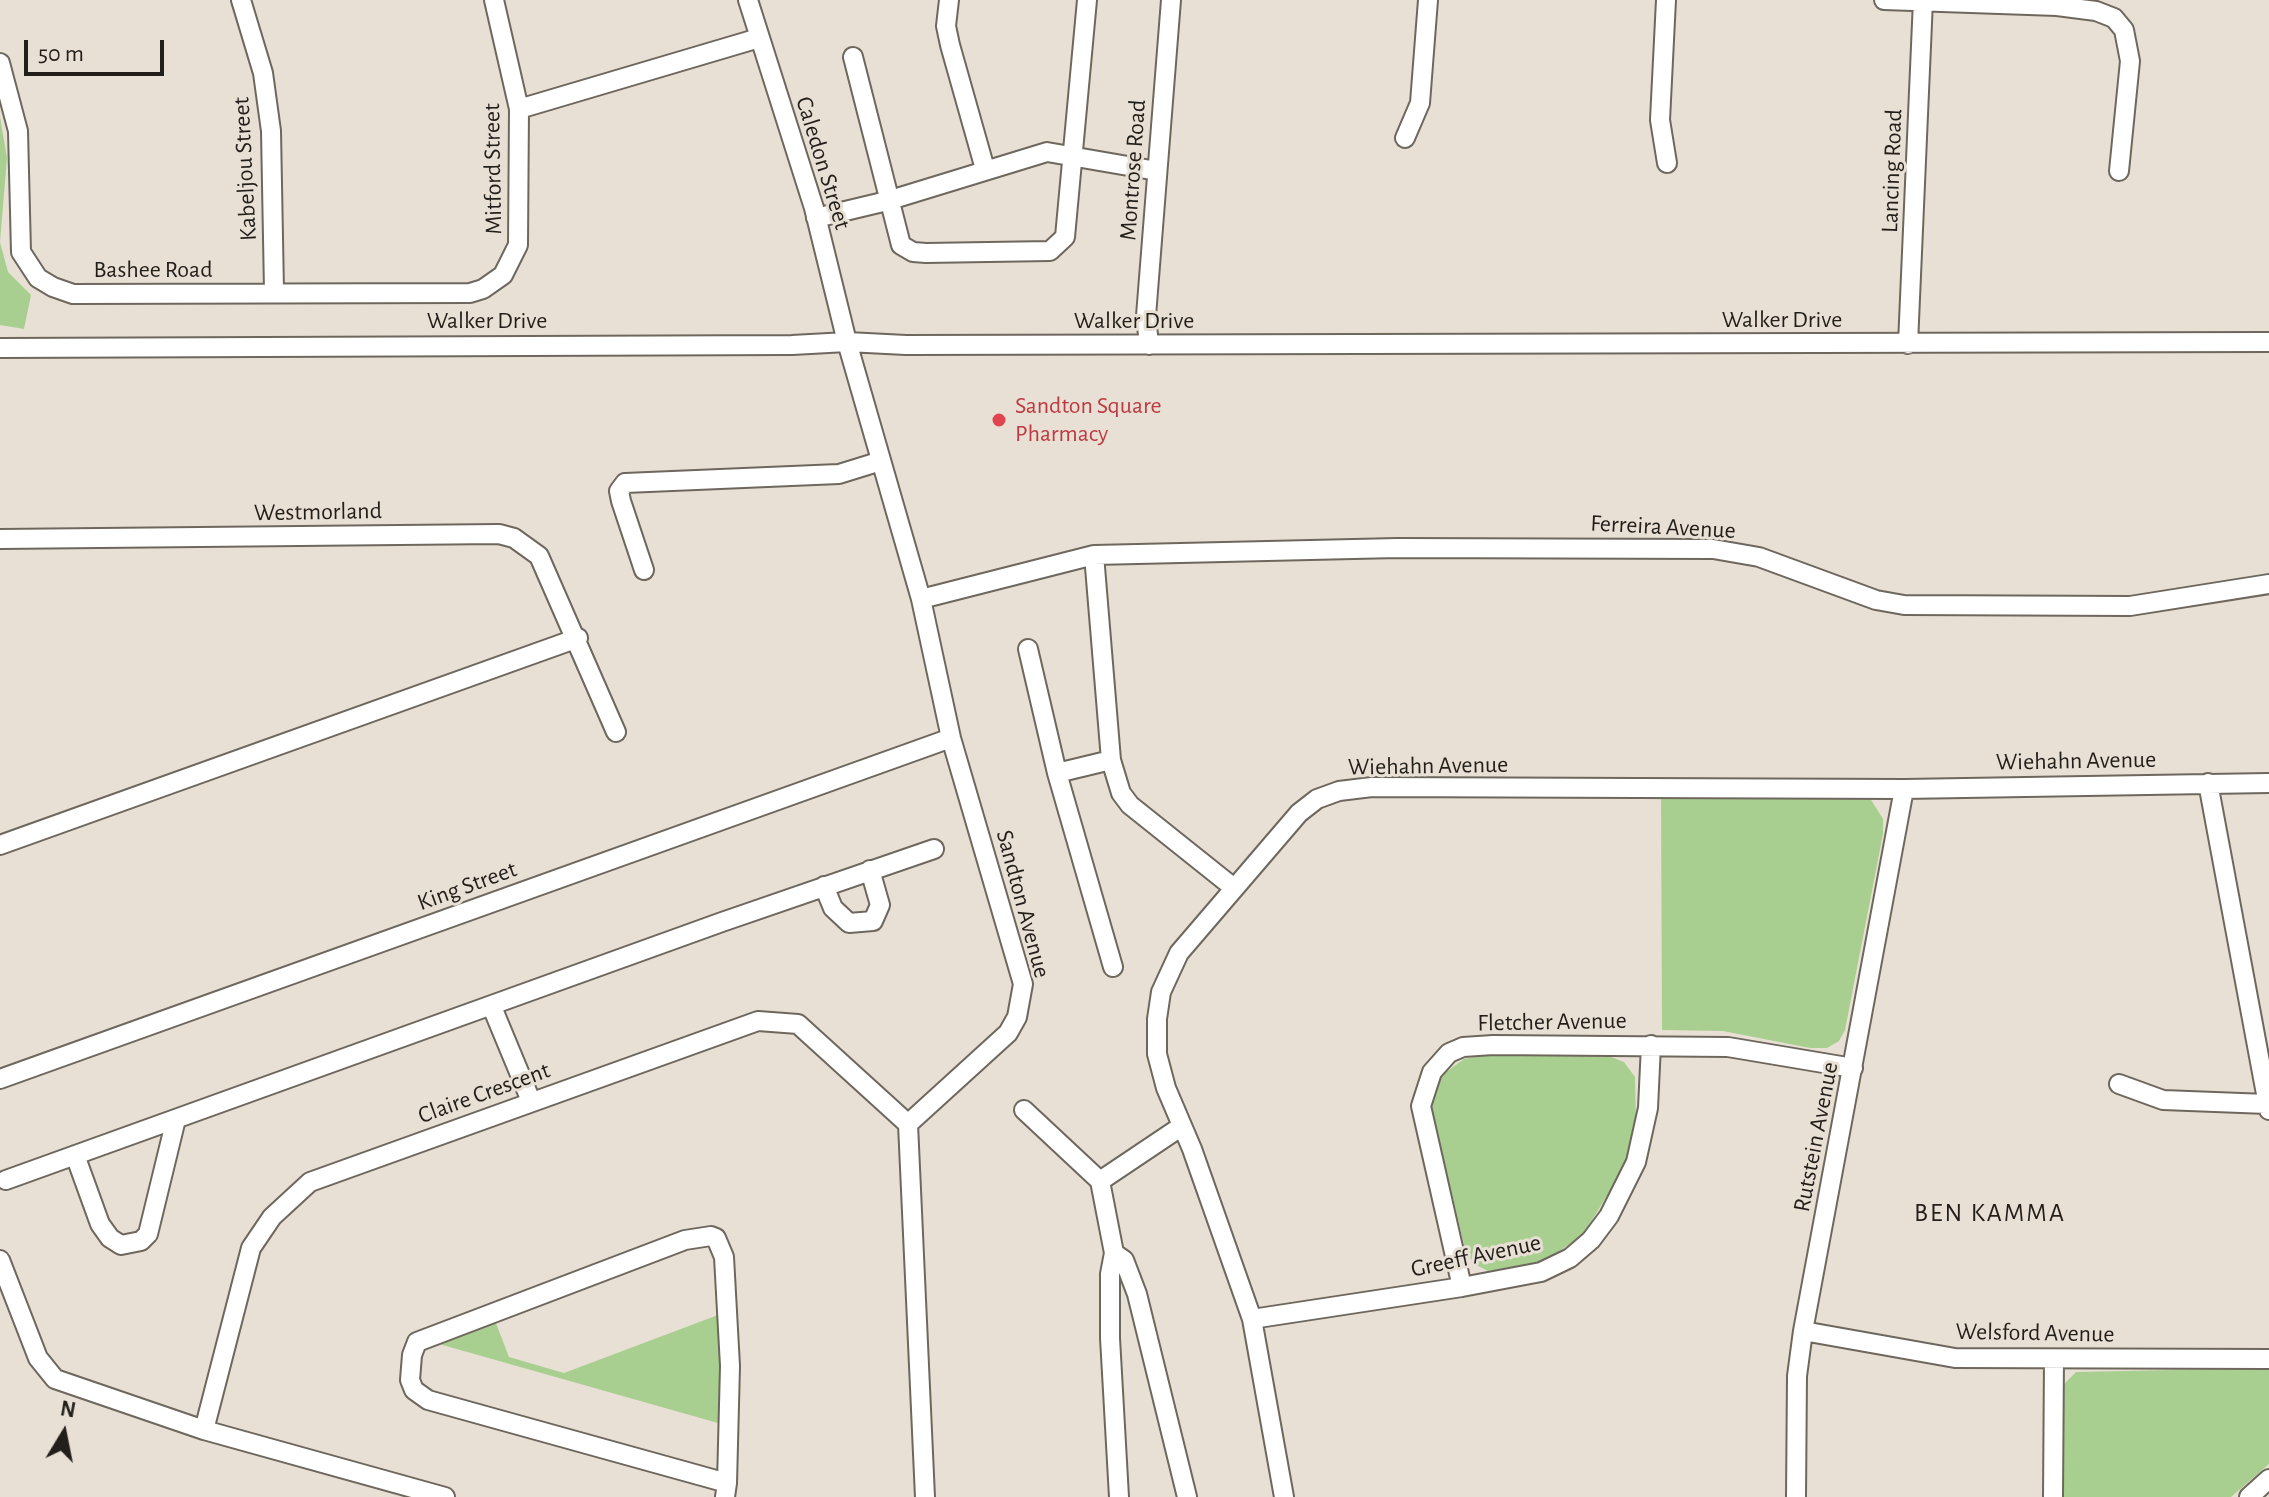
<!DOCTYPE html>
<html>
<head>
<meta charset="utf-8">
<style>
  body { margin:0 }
  #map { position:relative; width:2269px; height:1497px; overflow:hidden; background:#e8e0d4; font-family:"Alegreya Sans",sans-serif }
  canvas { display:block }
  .north { position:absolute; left:24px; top:1393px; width:80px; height:80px; -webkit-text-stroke:6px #e8e0d4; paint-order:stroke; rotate:10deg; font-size:22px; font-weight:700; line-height:32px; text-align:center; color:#221f1b }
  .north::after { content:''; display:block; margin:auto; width:28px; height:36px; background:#221f1b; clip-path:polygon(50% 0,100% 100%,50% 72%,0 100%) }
  .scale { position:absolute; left:24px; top:40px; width:140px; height:36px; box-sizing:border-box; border:4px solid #221f1b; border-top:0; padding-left:10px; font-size:24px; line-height:28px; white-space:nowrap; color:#221f1b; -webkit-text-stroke:6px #e8e0d4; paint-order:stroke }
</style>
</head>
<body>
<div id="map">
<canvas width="2269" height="1497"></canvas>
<div class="north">N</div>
<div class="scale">50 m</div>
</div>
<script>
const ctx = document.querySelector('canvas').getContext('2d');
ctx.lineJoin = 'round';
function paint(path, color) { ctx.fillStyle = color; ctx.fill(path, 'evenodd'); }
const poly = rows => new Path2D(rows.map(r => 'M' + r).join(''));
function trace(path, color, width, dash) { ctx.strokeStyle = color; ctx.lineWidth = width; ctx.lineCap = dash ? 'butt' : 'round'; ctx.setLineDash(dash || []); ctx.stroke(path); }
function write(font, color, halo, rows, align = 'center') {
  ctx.font = font + ' "Alegreya Sans",sans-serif'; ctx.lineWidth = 6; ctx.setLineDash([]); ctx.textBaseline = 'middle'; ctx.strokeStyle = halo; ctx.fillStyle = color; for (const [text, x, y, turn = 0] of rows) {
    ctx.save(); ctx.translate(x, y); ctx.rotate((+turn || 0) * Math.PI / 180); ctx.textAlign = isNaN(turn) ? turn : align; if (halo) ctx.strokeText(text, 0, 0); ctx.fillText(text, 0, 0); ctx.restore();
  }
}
paint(poly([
  [0,117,7,158,0,242,8,272,31,295,24,329,0,325],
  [1868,795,1883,819,1883,834,1845,1030,1839,1041,1827,1048,1810,1048,1723,1031,1662,1030,1661,797],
  [1479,1056,1606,1055,1624,1062,1635,1077,1636,1123,1631,1156,1583,1235,1543,1262,1488,1271,1474,1264,1465,1249,1431,1106,1438,1078,1464,1059],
  [718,1315,722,1320,725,1425,432,1342,494,1318,509,1357,564,1373],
  [2269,1368,2269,1464,2231,1497,2063,1497,2063,1391,2064,1384,2076,1372]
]), '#a9cf90');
const minor = poly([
  [241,0,263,73,271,131,274,291],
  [748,0,814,208,847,342,921,599,951,738,1023,984,1017,1017,1008,1033,908,1124,925,1497],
  [949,0,946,26,950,45,985,169],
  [1666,0,1660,120,1667,163],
  [1884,0,2057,6,2096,11,2114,18,2124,30,2130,61,2119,171],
  [853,57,901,245,913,252,926,253,1050,251,1065,237,1087,0],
  [0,63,18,131,21,252,38,278,53,287,73,294,470,293,483,289,503,275,518,245,519,109,494,0],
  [519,109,759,38],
  [1405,138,1420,103,1428,0],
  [816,218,887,201,1047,152,1157,171],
  [1908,344,1923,0],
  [1149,345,1146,316,1171,0],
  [0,348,792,345,847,342,906,345,2269,342],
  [0,539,499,534,514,538,539,556,616,732],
  [1094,555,1111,760,1121,793,1130,805,1234,888],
  [644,570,621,501,619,491,625,483,839,474,881,461],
  [921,599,1094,555,1397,548,1713,549,1759,557,1876,600,1904,605,2130,606,2269,584],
  [1028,649,1057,773,1113,967],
  [1057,773,1111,760],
  [2208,783,2269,1110],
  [0,845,578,638],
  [824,886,833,908,849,923,873,921,880,905,870,870],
  [492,1007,531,1101],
  [0,1079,951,738],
  [2119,1084,2163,1100,2267,1104],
  [1024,1110,1100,1181,1182,1126],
  [75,1155,100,1224,110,1238,121,1245,141,1241,148,1234,176,1119],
  [6,1180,722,922,934,849],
  [1100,1181,1114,1253,1110,1274,1110,1338,1119,1497],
  [1114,1253,1124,1260,1137,1294,1187,1497],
  [0,1260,38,1358,55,1379,204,1430,445,1497],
  [1462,1287,1421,1106,1432,1072,1449,1053,1463,1047,1493,1045,1728,1047,1853,1068],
  [1252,1319,1462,1287,1541,1272,1570,1258,1591,1240,1609,1216,1636,1162,1648,1108,1651,1045],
  [1803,1331,1955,1358,2269,1359],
  [204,1430,251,1248,272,1217,310,1182,758,1021,798,1024,908,1124],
  [725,1497,727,1483,730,1366,724,1257,716,1238,711,1236,685,1240,417,1342,412,1355,410,1380,414,1390,428,1400,727,1483],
  [1284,1497,1252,1319,1192,1149,1166,1088,1157,1054,1157,1019,1161,992,1179,953,1299,813,1317,799,1339,791,1372,787,1904,789,2269,783],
  [1796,1497,1797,1376,1803,1331,1904,789],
  [2053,1497,2054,1359],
  [2249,1497,2269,1479]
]);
trace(minor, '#6e675d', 22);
trace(minor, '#fff', 18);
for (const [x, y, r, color] of [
  [999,420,8,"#e0444e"]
]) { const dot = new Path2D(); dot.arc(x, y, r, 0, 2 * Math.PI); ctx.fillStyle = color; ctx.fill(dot); trace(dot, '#e8e0d4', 3); }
write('24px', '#221f1b', '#e8e0d4', [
  ["Caledon Street",823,163,73],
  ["Kabeljou Street",245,169,-93],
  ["Mitford Street",493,169,-91],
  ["Montrose Road",1133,170,-86],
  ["Lancing Road",1892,171,-88],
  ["Bashee Road",153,270],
  ["Walker Drive",1782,320],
  ["Walker Drive",487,321],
  ["Walker Drive",1134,321],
  ["Westmorland",318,512,-1],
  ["Ferreira Avenue",1663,527,3],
  ["Wiehahn Avenue",2076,761,-1],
  ["Wiehahn Avenue",1428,766,-1],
  ["King Street",467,886,-20],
  ["Sandton Avenue",1023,904,75],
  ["Fletcher Avenue",1552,1022,-1],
  ["Claire Crescent",484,1093,-20],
  ["Rutstein Avenue",1816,1137,-79],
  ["Greeff Avenue",1476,1256,-12],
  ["Welsford Avenue",2035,1333,1]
]);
write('24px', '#be3a42', '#e8e0d4', [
  ["Sandton Square",1015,406],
  ["Pharmacy",1015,434]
], 'left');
ctx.letterSpacing = '2px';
write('26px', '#221f1b', '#e8e0d4', [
  ["BEN KAMMA",1990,1213]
]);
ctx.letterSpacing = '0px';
</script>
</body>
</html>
